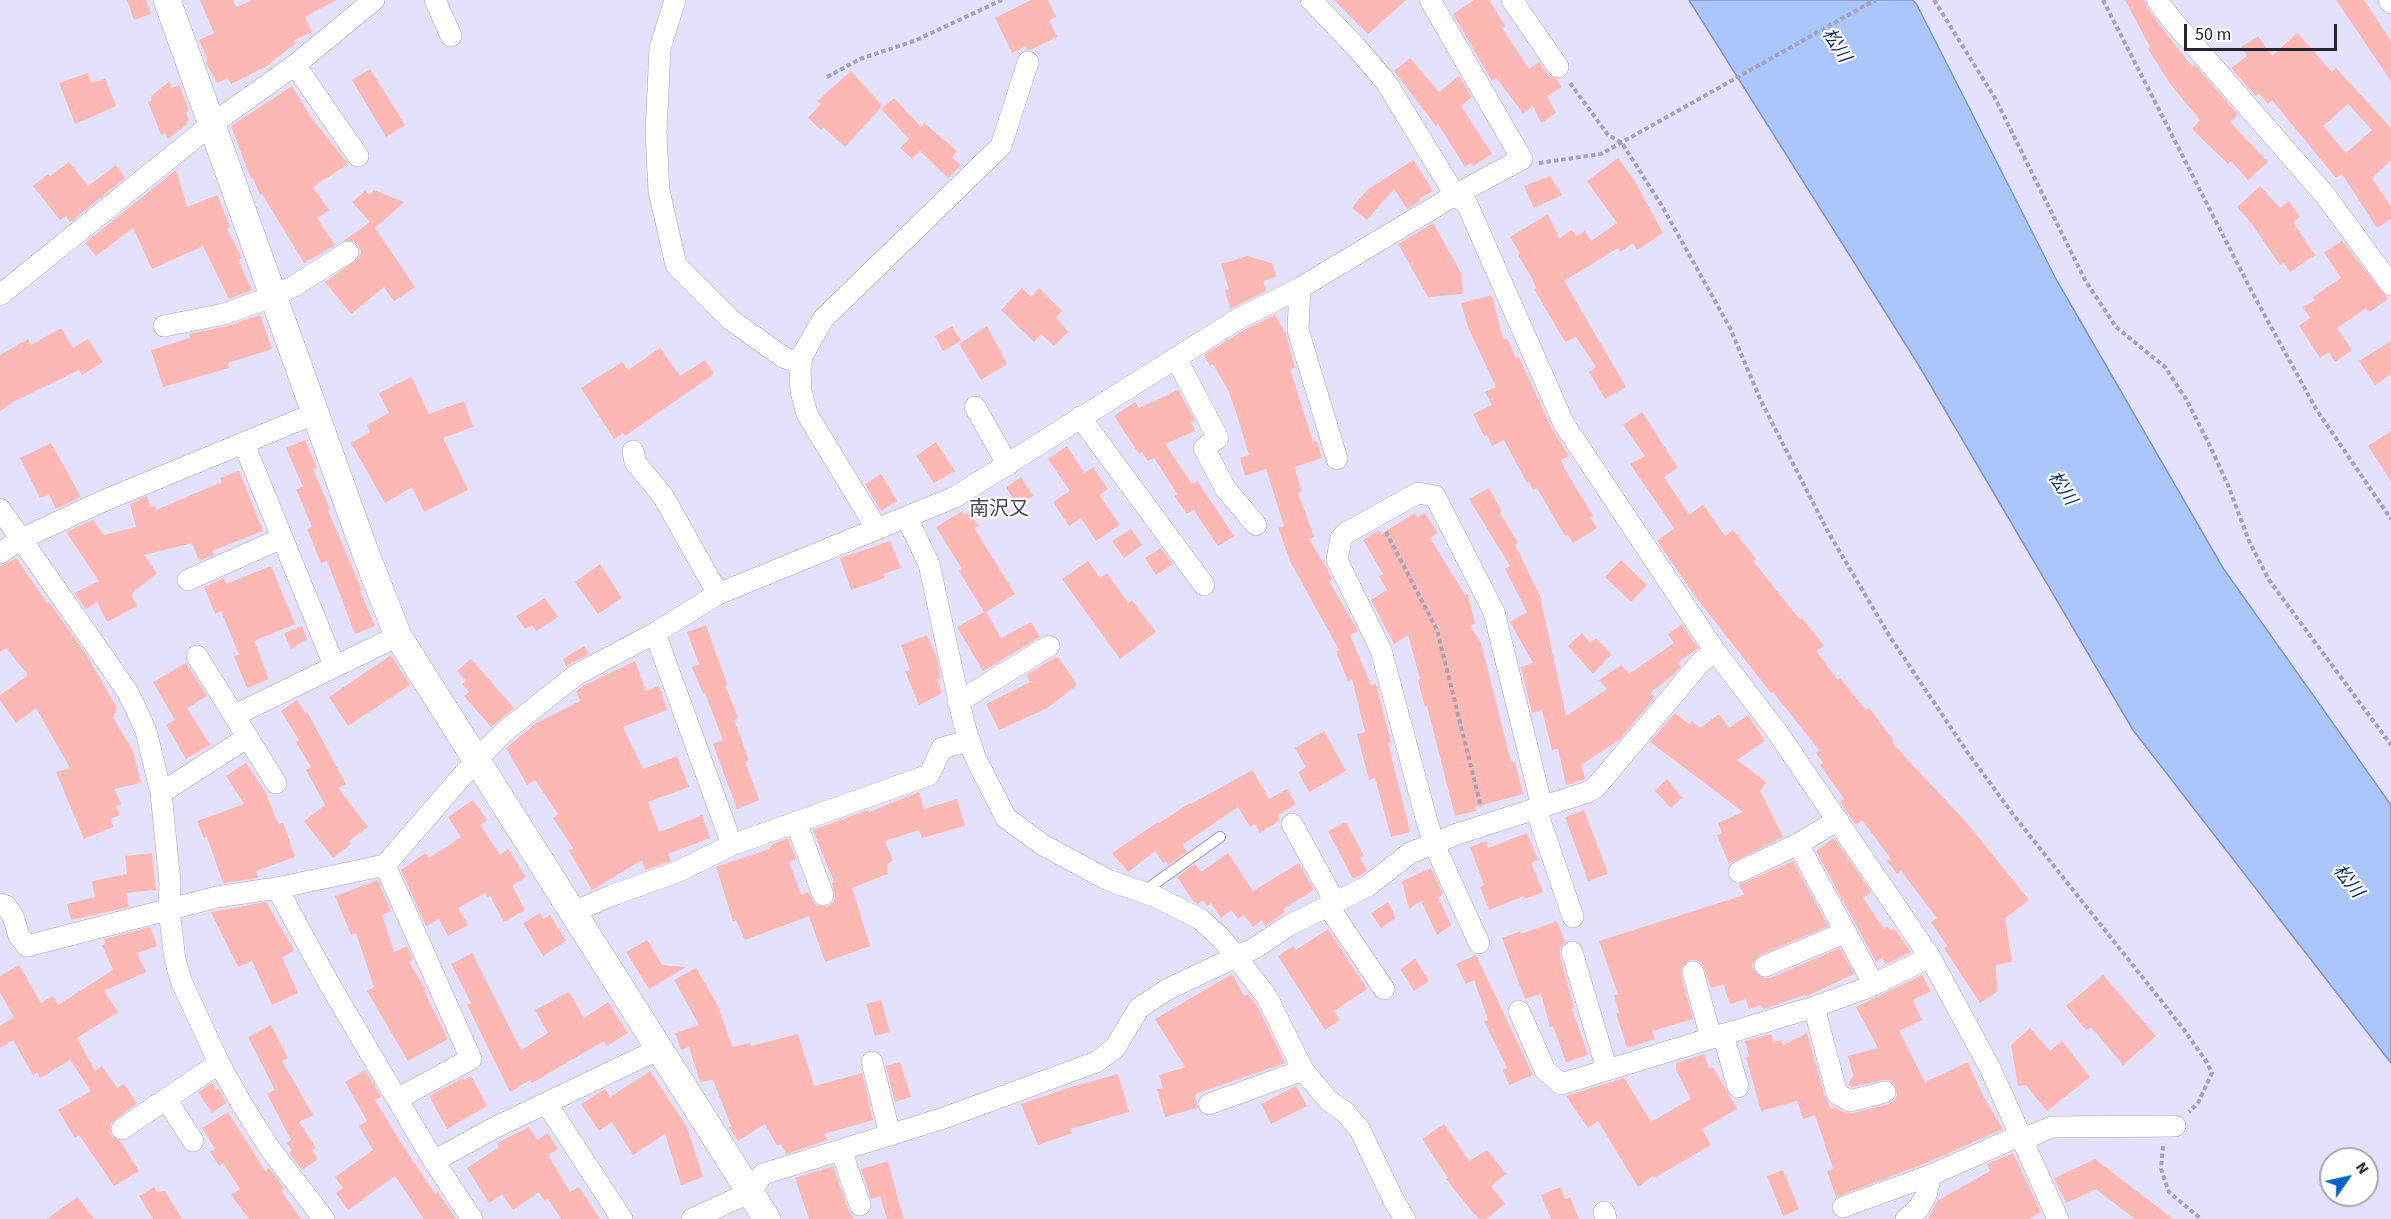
<!DOCTYPE html>
<html>
<head>
<meta charset="utf-8">
<style>
  body { margin:0 }
  #map { position:relative; width:2391px; height:1219px; overflow:hidden; background:#e4e1fc; font-family:"Source Sans 3",sans-serif }
  canvas { display:block }
  .north { position:absolute; left:2319px; top:1147px; width:60px; height:60px; box-sizing:border-box; background:#fff; border:2px solid #a8a8ad; border-radius:50%; rotate:56deg; font-size:16px; font-weight:700; line-height:24px; text-align:center; color:#262531 }
  .north::after { content:''; display:block; margin:auto; width:21px; height:27px; background:#0063cb; clip-path:polygon(50% 0,100% 100%,50% 72%,0 100%) }
  .scale { position:absolute; left:2184px; top:24px; width:153px; height:27px; box-sizing:border-box; border:3px solid #262531; border-top:0; padding-left:8px; font-size:18px; line-height:21px; white-space:nowrap; color:#262531; -webkit-text-stroke:4px #fff; paint-order:stroke }
</style>
</head>
<body>
<div id="map">
<canvas width="2391" height="1219"></canvas>
<div class="north">N</div>
<div class="scale">50 m</div>
</div>
<script>
const ctx = document.querySelector('canvas').getContext('2d');
ctx.lineJoin = 'round';
function paint(path, color) { ctx.fillStyle = color; ctx.fill(path, 'evenodd'); }
const poly = rows => new Path2D(rows.map(r => 'M' + r).join(''));
function trace(path, color, width, dash) { ctx.strokeStyle = color; ctx.lineWidth = width; ctx.lineCap = dash ? 'butt' : 'round'; ctx.setLineDash(dash || []); ctx.stroke(path); }
function write(font, color, halo, rows, align = 'center') {
  ctx.font = font + ' "Source Sans 3","Noto Sans JP",sans-serif'; ctx.lineWidth = 4.5; ctx.setLineDash([]); ctx.textBaseline = 'middle'; ctx.strokeStyle = halo; ctx.fillStyle = color; for (const [text, x, y, turn = 0] of rows) {
    ctx.save(); ctx.translate(x, y); ctx.rotate((+turn || 0) * Math.PI / 180); ctx.textAlign = isNaN(turn) ? turn : align; if (halo) ctx.strokeText(text, 0, 0); ctx.fillText(text, 0, 0); ctx.restore();
  }
}
const water = poly([
  [1689,0,1913,0,1917,5,2056,279,2223,568,2391,805,2391,1063,2133,730,1918,364,1689,0]
]);
paint(water, '#aac6fa');
trace(water, '#8296be', 1.5);
paint(poly([
  [127,0,146,0,151,14,134,20],
  [200,0,233,0,236,7,253,0,336,0,305,17,312,32,294,40,295,44,265,67,231,84,228,78,217,83,206,63,207,59,199,40,214,33],
  [1031,0,1048,0,1056,17,1049,20,1057,37,1030,50,1027,50,1026,46,1012,53,995,18],
  [1334,0,1406,0,1368,34],
  [1474,0,1489,0,1505,26,1502,28,1529,69,1539,62,1548,75,1556,79,1562,87,1547,96,1556,113,1541,123,1533,106,1523,113,1496,78,1492,81,1453,14],
  [2125,0,2144,0,2147,8,2192,67,2195,65,2238,115,2230,122,2268,162,2248,180,2231,161,2228,164,2192,129,2200,120,2171,85,2148,49,2150,47],
  [2336,0,2364,0,2391,41,2391,81],
  [2297,33,2332,72,2336,68,2391,128,2391,160,2372,178,2391,207,2391,219,2377,228,2342,174,2336,178,2272,100,2268,104,2259,93,2256,96,2231,68,2247,56,2241,47,2258,36,2272,56],
  [2348,104,2372,130,2346,153,2323,126],
  [1410,58,1439,92,1459,76,1472,97,1461,106,1492,154,1473,166,1471,163,1465,167,1438,124,1436,126,1394,71],
  [370,69,405,125,386,137,352,80],
  [851,71,882,106,845,147,823,127,821,130,808,118,821,104,817,101],
  [88,73,91,83,105,79,116,106,75,124,59,83],
  [170,81,171,88,179,85,189,110,186,112,189,120,186,122,187,124,168,139,165,133,161,135,148,102,152,100,151,96],
  [292,86,310,116,348,164,313,187,329,210,317,218,335,245,304,263,262,194,260,195,253,178,251,179,231,126],
  [894,98,921,127,924,123,957,151,952,157,961,165,948,178,920,151,912,159,900,148,909,139,881,109],
  [1618,158,1634,180,1663,233,1637,250,1633,243,1620,252,1618,248,1564,281,1626,387,1605,399,1589,372,1596,367,1576,337,1565,342,1534,289,1536,288,1532,278,1518,255,1520,253,1510,237,1548,214,1559,238,1572,230,1576,236,1585,231,1591,241,1617,223,1587,181],
  [1413,160,1433,191,1419,199,1420,201,1407,209,1394,189,1367,220,1352,208,1367,190],
  [69,162,88,186,116,165,125,178,70,222,66,216,60,220,33,186,48,174,50,176],
  [176,170,187,207,217,195,230,227,227,229,242,258,238,260,252,290,229,299,203,246,152,269,133,228,96,256,85,243],
  [1550,176,1562,195,1534,208,1524,186],
  [2260,186,2280,208,2289,201,2300,217,2293,222,2315,255,2290,272,2284,263,2280,265,2251,223,2237,207],
  [374,190,404,202,375,228,415,287,394,301,384,287,351,314,325,282,359,258,361,252,358,245,353,241,343,241,370,222,352,202,365,191,369,195],
  [1433,223,1461,273,1463,294,1428,297,1398,244],
  [2342,241,2388,299,2369,312,2366,308,2337,328,2352,350,2335,362,2329,352,2320,358,2299,326,2310,318,2303,307,2315,300,2313,297,2341,278,2324,252],
  [1247,256,1272,263,1276,277,1263,281,1266,291,1230,309,1225,290,1229,289,1221,264],
  [1022,288,1031,297,1039,288,1062,311,1056,317,1068,332,1054,346,1041,334,1034,342,1001,310],
  [1492,295,1503,340,1507,338,1516,358,1519,357,1552,429,1569,456,1561,460,1565,470,1593,516,1590,517,1597,528,1573,543,1568,535,1565,536,1537,488,1533,490,1529,482,1527,483,1504,440,1492,446,1487,435,1484,436,1473,414,1492,405,1485,392,1496,387,1468,327,1461,303],
  [260,315,272,349,228,363,229,368,163,387,151,350,190,338,189,334,227,326],
  [1275,315,1286,334,1295,368,1290,369,1313,442,1317,441,1322,458,1294,467,1302,491,1298,493,1314,537,1309,539,1326,567,1332,579,1329,581,1358,631,1350,635,1371,685,1376,684,1391,743,1388,743,1410,832,1391,837,1375,778,1369,780,1357,734,1365,732,1352,679,1348,681,1336,651,1339,650,1291,563,1278,528,1284,526,1266,469,1245,476,1240,458,1249,455,1236,412,1228,390,1213,364,1210,366,1204,355,1244,330],
  [952,326,961,341,943,351,935,336],
  [987,326,1007,364,981,380,959,344],
  [61,328,73,348,88,339,103,362,82,375,79,370,15,401,0,411,0,355,28,339,31,345],
  [2391,341,2391,374,2375,385,2359,361],
  [660,348,680,376,705,360,714,374,625,436,623,433,614,439,581,388,622,362,628,370],
  [411,377,429,414,464,401,473,427,443,438,468,490,424,512,412,487,385,503,351,443,370,432,367,425,389,413,379,393],
  [1178,390,1195,421,1191,422,1195,431,1165,444,1192,484,1197,481,1234,536,1218,546,1194,510,1187,514,1174,496,1177,494,1154,458,1148,461,1142,452,1139,454,1114,416,1135,402,1139,408],
  [1642,412,1678,468,1664,477,1689,515,1703,505,1725,536,1733,530,1756,559,1753,561,1800,620,1802,618,1824,646,1816,651,1838,680,1840,678,1866,710,1869,708,1894,741,1892,743,1966,822,2029,900,2005,918,2012,962,1996,965,1997,992,1980,1003,1944,948,1947,946,1931,922,1937,918,1901,871,1897,874,1887,861,1891,859,1862,820,1856,825,1854,822,1840,802,1844,799,1820,765,1823,763,1816,753,1819,750,1773,692,1771,693,1698,600,1657,541,1674,528,1630,464,1645,456,1623,425],
  [2391,431,2391,481,2368,446],
  [305,440,317,468,313,469,330,510,328,511,362,590,360,591,375,626,355,634,327,561,321,563,307,529,312,527,296,489,303,487,286,448],
  [936,442,955,471,934,483,916,456],
  [51,443,81,497,56,509,49,494,40,498,20,458],
  [1067,446,1084,473,1093,467,1108,489,1099,495,1120,525,1096,541,1081,518,1069,526,1053,502,1070,491,1048,459],
  [239,471,263,531,212,551,214,555,199,561,192,543,144,555,157,573,131,594,137,606,107,622,97,602,86,609,74,593,99,581,66,532,93,520,104,535,136,527,130,504,147,496,150,507,155,506,156,510,222,482,220,478],
  [881,474,897,501,881,511,865,484],
  [1021,477,1033,496,1017,506,1006,487],
  [1489,488,1502,512,1500,513,1518,543,1515,545,1540,596,1566,716,1607,689,1599,680,1621,665,1629,674,1674,643,1668,634,1682,624,1698,648,1678,662,1681,666,1672,676,1650,693,1655,697,1620,739,1581,765,1585,779,1570,784,1566,785,1558,749,1552,750,1542,710,1532,713,1521,667,1533,663,1510,622,1527,612,1505,569,1510,566,1469,499],
  [962,511,964,515,969,512,978,526,974,528,1015,594,986,612,1001,638,1031,622,1040,637,983,671,957,627,984,612,959,571,962,569,936,527],
  [1415,513,1417,517,1425,513,1438,533,1430,538,1465,595,1468,594,1475,623,1470,626,1481,643,1511,762,1515,762,1523,794,1475,807,1476,811,1455,816,1427,706,1425,707,1418,680,1420,679,1408,635,1394,644,1371,600,1387,590,1379,576,1383,574,1363,540,1379,530,1381,534],
  [1131,529,1142,545,1124,558,1112,541],
  [890,541,901,568,883,574,885,578,851,590,840,558],
  [1161,548,1173,564,1156,575,1145,558],
  [16,558,47,603,49,602,87,656,117,708,113,718,133,751,141,783,114,789,121,804,116,806,120,815,110,819,113,827,84,839,56,772,70,768,36,708,16,723,0,700,0,695,28,675,6,648,0,652,0,566],
  [1621,560,1647,585,1631,602,1605,577],
  [1088,561,1100,578,1107,573,1128,603,1132,600,1156,632,1120,659,1062,579],
  [600,564,622,598,598,614,575,582],
  [271,566,295,624,254,641,269,679,247,688,234,656,239,655,221,611,215,614,204,587,224,578,226,584],
  [545,598,558,617,536,631,532,625,525,629,516,616],
  [706,625,727,684,725,685,738,718,734,720,749,760,745,762,759,800,737,809,713,744,723,740,705,693,703,694,692,667,699,664,687,632],
  [302,626,307,639,291,649,284,633],
  [1582,633,1590,643,1596,638,1611,654,1593,674,1568,646],
  [927,635,937,658,941,678,937,679,942,693,919,705,905,671,910,670,901,645],
  [584,646,589,654,566,666,563,659],
  [391,655,410,685,348,726,329,697],
  [1056,657,1059,658,1077,685,1047,708,999,730,986,704,1030,682,1026,675],
  [471,659,514,708,491,727,464,696,469,692,462,684,466,681,457,671],
  [635,661,646,691,659,686,667,710,623,727,643,769,677,756,689,787,648,802,659,832,702,815,710,838,668,854,671,861,645,870,642,860,592,890,569,851,573,848,553,818,558,814,535,780,527,785,506,748,536,723,580,701,576,691,583,686],
  [186,663,207,696,187,708,210,745,186,759,166,725,175,720,153,682],
  [297,700,305,713,307,712,346,784,338,788,368,827,349,841,351,844,333,858,304,821,325,805,306,770,311,767,296,742,299,740,281,711],
  [1675,713,1689,724,1692,721,1700,728,1719,714,1729,728,1748,715,1765,741,1737,760,1766,782,1760,791,1783,837,1729,864,1717,835,1722,833,1718,823,1743,812,1650,742],
  [1324,731,1346,771,1309,792,1298,772,1306,767,1295,748],
  [246,763,266,793,278,824,283,823,295,857,256,871,258,878,223,883,207,837,204,838,197,821,244,804,226,776],
  [1252,770,1269,799,1287,789,1296,804,1278,815,1280,820,1260,833,1255,824,1250,827,1238,807,1182,845,1187,852,1168,865,1166,861,1163,863,1155,851,1128,872,1112,853,1158,822,1159,823,1190,803,1191,804],
  [1667,779,1682,798,1671,808,1655,791],
  [919,792,924,809,957,799,965,826,922,838,919,830,885,841,893,861,887,864,888,874,852,888,870,946,825,962,809,916,745,940,736,920,733,921,716,867,769,849,773,844,788,838,796,859,789,862,801,895,808,892,815,905,827,907,832,904,835,898,832,883,834,882,813,830,868,810,869,812],
  [473,800,487,820,480,825,500,855,508,849,526,877,512,886,525,910,504,922,490,896,487,897,485,893,458,908,468,925,448,936,439,919,426,926,401,870,425,853,429,858,461,837,448,817],
  [1584,810,1608,874,1588,881,1565,817],
  [1346,822,1364,856,1360,858,1367,871,1353,879,1328,831],
  [1527,833,1538,860,1531,863,1543,892,1525,899,1524,896,1489,910,1480,887,1484,885,1470,847,1486,841,1488,848],
  [1834,838,1871,892,1863,898,1884,929,1888,926,1891,931,1894,928,1911,952,1886,964,1882,958,1876,962,1816,851],
  [152,853,156,890,126,893,129,907,71,920,67,904,95,897,92,881,127,874,125,856],
  [1228,853,1253,891,1299,863,1314,890,1283,909,1285,912,1265,926,1262,920,1253,927,1244,915,1238,919,1231,910,1221,918,1211,903,1207,906,1203,900,1198,904,1194,902,1177,877,1195,864,1201,872],
  [1793,861,1828,926,1760,955,1752,964,1754,971,1763,978,1770,978,1840,948,1854,974,1807,996,1805,995,1763,1009,1761,1005,1749,1009,1746,999,1730,1004,1723,984,1711,988,1702,963,1696,960,1689,960,1681,968,1681,975,1693,1019,1652,1031,1655,1039,1627,1048,1616,1013,1619,1013,1614,995,1618,994,1599,941,1744,895,1739,885],
  [1431,868,1443,895,1438,897,1451,925,1437,935,1421,901,1409,909,1402,881],
  [378,880,391,911,382,915,394,952,407,946,413,960,409,962,426,990,424,991,448,1039,408,1061,367,991,374,987,356,933,351,935,335,896],
  [266,902,294,950,282,958,298,993,272,1005,252,961,238,967,211,912],
  [1388,902,1396,918,1381,928,1371,913],
  [540,913,543,919,550,915,566,941,543,956,523,923],
  [1557,921,1565,942,1560,948,1560,956,1574,1008,1572,1009,1588,1055,1566,1062,1553,1026,1550,1027,1541,994,1525,999,1502,938,1520,931,1521,934],
  [150,927,157,946,137,953,146,972,104,991,118,1012,77,1038,95,1071,102,1066,117,1088,124,1084,137,1103,110,1124,111,1136,120,1141,139,1171,114,1186,79,1135,75,1138,58,1110,91,1091,70,1060,40,1078,37,1072,33,1075,13,1040,0,1048,0,1026,14,1017,0,993,0,976,19,965,41,1003,53,996,58,1005,113,970,102,945,105,944,104,939],
  [1328,929,1367,989,1334,1011,1340,1020,1325,1030,1278,956,1293,946,1296,950],
  [647,940,662,965,686,967,649,989,626,952],
  [472,953,521,1050,548,1033,535,1010,569,992,584,1018,608,1002,628,1033,607,1046,604,1041,532,1083,530,1080,510,1092,467,1005,471,1003,451,964],
  [1476,955,1533,1075,1509,1085,1503,1070,1507,1068,1484,1021,1488,1020,1474,980,1466,984,1456,964],
  [1415,959,1429,981,1414,991,1400,969],
  [696,968,718,1006,732,1047,750,1043,751,1046,798,1034,814,1086,862,1073,873,1120,824,1134,828,1140,786,1154,781,1144,777,1146,765,1124,738,1141,729,1127,731,1126,713,1080,700,1082,689,1047,681,1050,675,1033,699,1025,674,980],
  [1232,974,1244,996,1248,994,1258,1008,1285,1063,1195,1094,1197,1108,1165,1117,1157,1089,1163,1088,1159,1075,1185,1067,1155,1019],
  [1922,975,1931,991,1913,1000,1922,1020,1899,1031,1925,1082,1968,1062,1983,1096,2003,1129,1926,1163,1836,1197,1827,1171,1833,1169,1815,1115,1803,1119,1797,1101,1761,1111,1746,1057,1749,1056,1745,1041,1771,1034,1773,1042,1781,1040,1783,1045,1807,1033,1825,1097,1832,1110,1834,1107,1844,1112,1853,1113,1888,1104,1894,1101,1897,1095,1894,1084,1889,1080,1882,1080,1852,1087,1848,1085,1853,1075,1848,1056,1878,1048,1856,1007],
  [2103,975,2156,1036,2123,1065,2091,1027,2086,1030,2066,1006],
  [881,1000,890,1032,875,1036,866,1004],
  [271,1025,288,1058,282,1061,313,1115,299,1122,316,1148,312,1150,318,1159,302,1170,289,1153,292,1151,287,1143,291,1140,267,1094,275,1090,248,1037],
  [2030,1028,2050,1051,2062,1041,2090,1077,2047,1111,2026,1085,2018,1086,2011,1045],
  [1704,1054,1709,1069,1713,1067,1737,1109,1702,1129,1711,1145,1654,1178,1653,1176,1638,1187,1598,1121,1588,1128,1566,1096,1624,1078,1651,1122,1691,1099,1676,1070,1676,1063],
  [900,1062,911,1097,895,1102,886,1066],
  [365,1070,381,1097,375,1100,401,1143,435,1194,438,1192,456,1219,424,1219,395,1176,348,1210,336,1193,343,1188,335,1177,373,1150,359,1126,367,1121,345,1082],
  [650,1071,687,1127,703,1177,681,1185,665,1134,633,1155,612,1122,599,1131,581,1104,605,1089,610,1097],
  [1118,1074,1129,1112,1070,1129,1072,1133,1038,1145,1021,1104,1071,1087],
  [471,1076,487,1106,447,1129,429,1096,463,1078,464,1080],
  [212,1083,216,1090,218,1088,226,1103,212,1113,198,1092],
  [1296,1086,1307,1106,1271,1124,1261,1104],
  [228,1112,265,1171,269,1168,284,1188,281,1191,301,1219,249,1219,231,1195,240,1189,223,1163,219,1166,210,1152,215,1149,202,1128],
  [1444,1124,1469,1161,1487,1150,1506,1174,1491,1186,1505,1204,1486,1219,1480,1219,1473,1213,1446,1179,1448,1178,1422,1139],
  [529,1127,537,1140,548,1133,558,1149,548,1155,570,1192,579,1187,600,1219,561,1219,548,1199,544,1201,539,1192,513,1210,502,1194,489,1203,467,1168,499,1147,497,1143],
  [2013,1153,2041,1212,2029,1219,1928,1219,1937,1201,1990,1171,1987,1164],
  [2095,1159,2173,1219,2135,1219,2096,1189,2066,1203,2054,1178],
  [888,1161,896,1192,904,1219,887,1219,880,1196,871,1199,861,1169],
  [833,1166,848,1209,854,1219,809,1219,795,1178],
  [1783,1170,1799,1209,1783,1216,1767,1176],
  [154,1187,157,1192,165,1191,182,1219,153,1219,139,1196],
  [1560,1187,1565,1199,1570,1197,1579,1219,1551,1219,1541,1195],
  [77,1197,94,1219,47,1219]
]), '#fdb8b4');
const service = poly([
  [1143,892,1220,837]
]);
const minor = poly([
  [435,0,451,36],
  [675,0,660,48,656,133,659,191,676,265,731,320,783,357,801,364],
  [1311,0,1356,47,1386,82,1455,195,1467,204,1564,424,1715,651,1778,733,1930,957,1990,1068,2058,1219],
  [1512,0,1558,67],
  [2157,0,2172,20,2325,195,2391,285],
  [2389,0,2391,3],
  [295,65,358,156],
  [1300,288,1298,330,1337,459],
  [0,295,212,124,295,65,374,0],
  [164,326,224,314,274,296,294,286,348,252],
  [1176,358,1218,438,1204,448,1225,488,1256,525],
  [975,407,1008,465],
  [1080,417,1204,585],
  [244,444,334,665],
  [633,451,635,462,663,496,718,594],
  [0,509,107,662,127,691,137,711,146,731,161,793,170,883,169,910,175,960,182,983,219,1063,241,1103,270,1149,324,1219],
  [907,518,929,564,964,724,975,757,1006,818,1043,845,1108,880,1156,897,1200,919,1222,939,1267,997,1303,1070,1329,1101,1345,1112,1360,1130,1394,1201,1405,1219],
  [877,529,807,414,801,391,800,371,802,356,823,319,1001,146,1028,62],
  [0,553,21,539,103,501,316,413],
  [188,580,282,538],
  [655,633,732,845],
  [197,656,276,783],
  [958,702,1049,646],
  [235,715,398,636],
  [161,793,248,737],
  [1536,809,1573,917],
  [1838,820,1798,844,1874,985],
  [796,822,823,895],
  [1292,824,1335,902],
  [385,865,471,1059,397,1099],
  [1739,872,1798,844],
  [277,888,327,980,397,1099,434,1161,472,1219],
  [0,904,6,906,13,916,19,936,27,946,217,897,277,888,385,865,477,759,504,732,576,675,655,633,718,594,955,497,1238,319,1300,288,1455,195,1522,159,1430,0],
  [1328,906,1384,989],
  [572,913,610,896,677,872,732,845,929,775,942,748,969,741],
  [1479,943,1434,844,1426,818,1381,650,1337,560,1341,538,1346,533,1418,493,1435,496,1494,612,1542,807],
  [1572,952,1607,1070],
  [1765,966,1846,932],
  [1693,972,1711,1038],
  [1814,1007,1837,1094,1850,1101,1885,1092],
  [1519,1011,1545,1070,1561,1084,1814,1007,1869,987,1930,957],
  [1723,1034,1738,1087],
  [872,1062,890,1135],
  [166,1099,193,1141],
  [547,1104,622,1219],
  [1209,1104,1303,1070],
  [122,1129,219,1063],
  [2023,1139,2052,1127,2175,1126],
  [841,1150,860,1205],
  [434,1161,494,1128,659,1049],
  [1843,1207,1931,1175],
  [1604,1212,1606,1219],
  [692,1219,751,1192,763,1174,941,1119,1096,1062,1115,1048,1139,1008,1168,989,1255,948,1288,926,1368,886,1410,853,1457,834,1588,792,1596,787,1700,663,1715,651],
  [1906,1219,1919,1208,1926,1195,1931,1175,2021,1135]
]);
const tertiary = poly([
  [167,0,364,549,398,636,767,1219]
]);
trace(service, '#a5a2c0', 12);
trace(minor, '#a5a2c0', 22);
trace(tertiary, '#a5a2c0', 28);
trace(poly([
  [1934,0,1995,98,2085,280,2116,327,2165,367,2186,399,2210,446,2228,485,2249,541,2269,580,2391,745],
  [2103,0,2252,292,2316,409,2391,519],
  [827,77,860,59,914,41,1002,0],
  [1570,83,1608,135,1622,143,1662,206,1730,328,1761,401,1827,530,1890,637,1970,756,2015,817,2182,1027,2206,1061,2212,1073,2198,1103,2189,1112],
  [1539,163,1601,154,1875,0],
  [1386,532,1437,630,1481,807],
  [2163,1146,2161,1169,2169,1192,2201,1219]
]), '#a5a3b9', 4, [4.5, 3]);
trace(service, '#fff', 10);
trace(minor, '#fff', 21);
trace(tertiary, '#fff', 27);
write('italic 18px', '#0d2964', '#fff', [
  ["松川",1835,46,57],
  ["松川",2061,489,56],
  ["松川",2347,882,52]
]);
write('20px', '#48445f', '#fff', [
  ["南沢又",999,511]
]);
</script>
</body>
</html>
